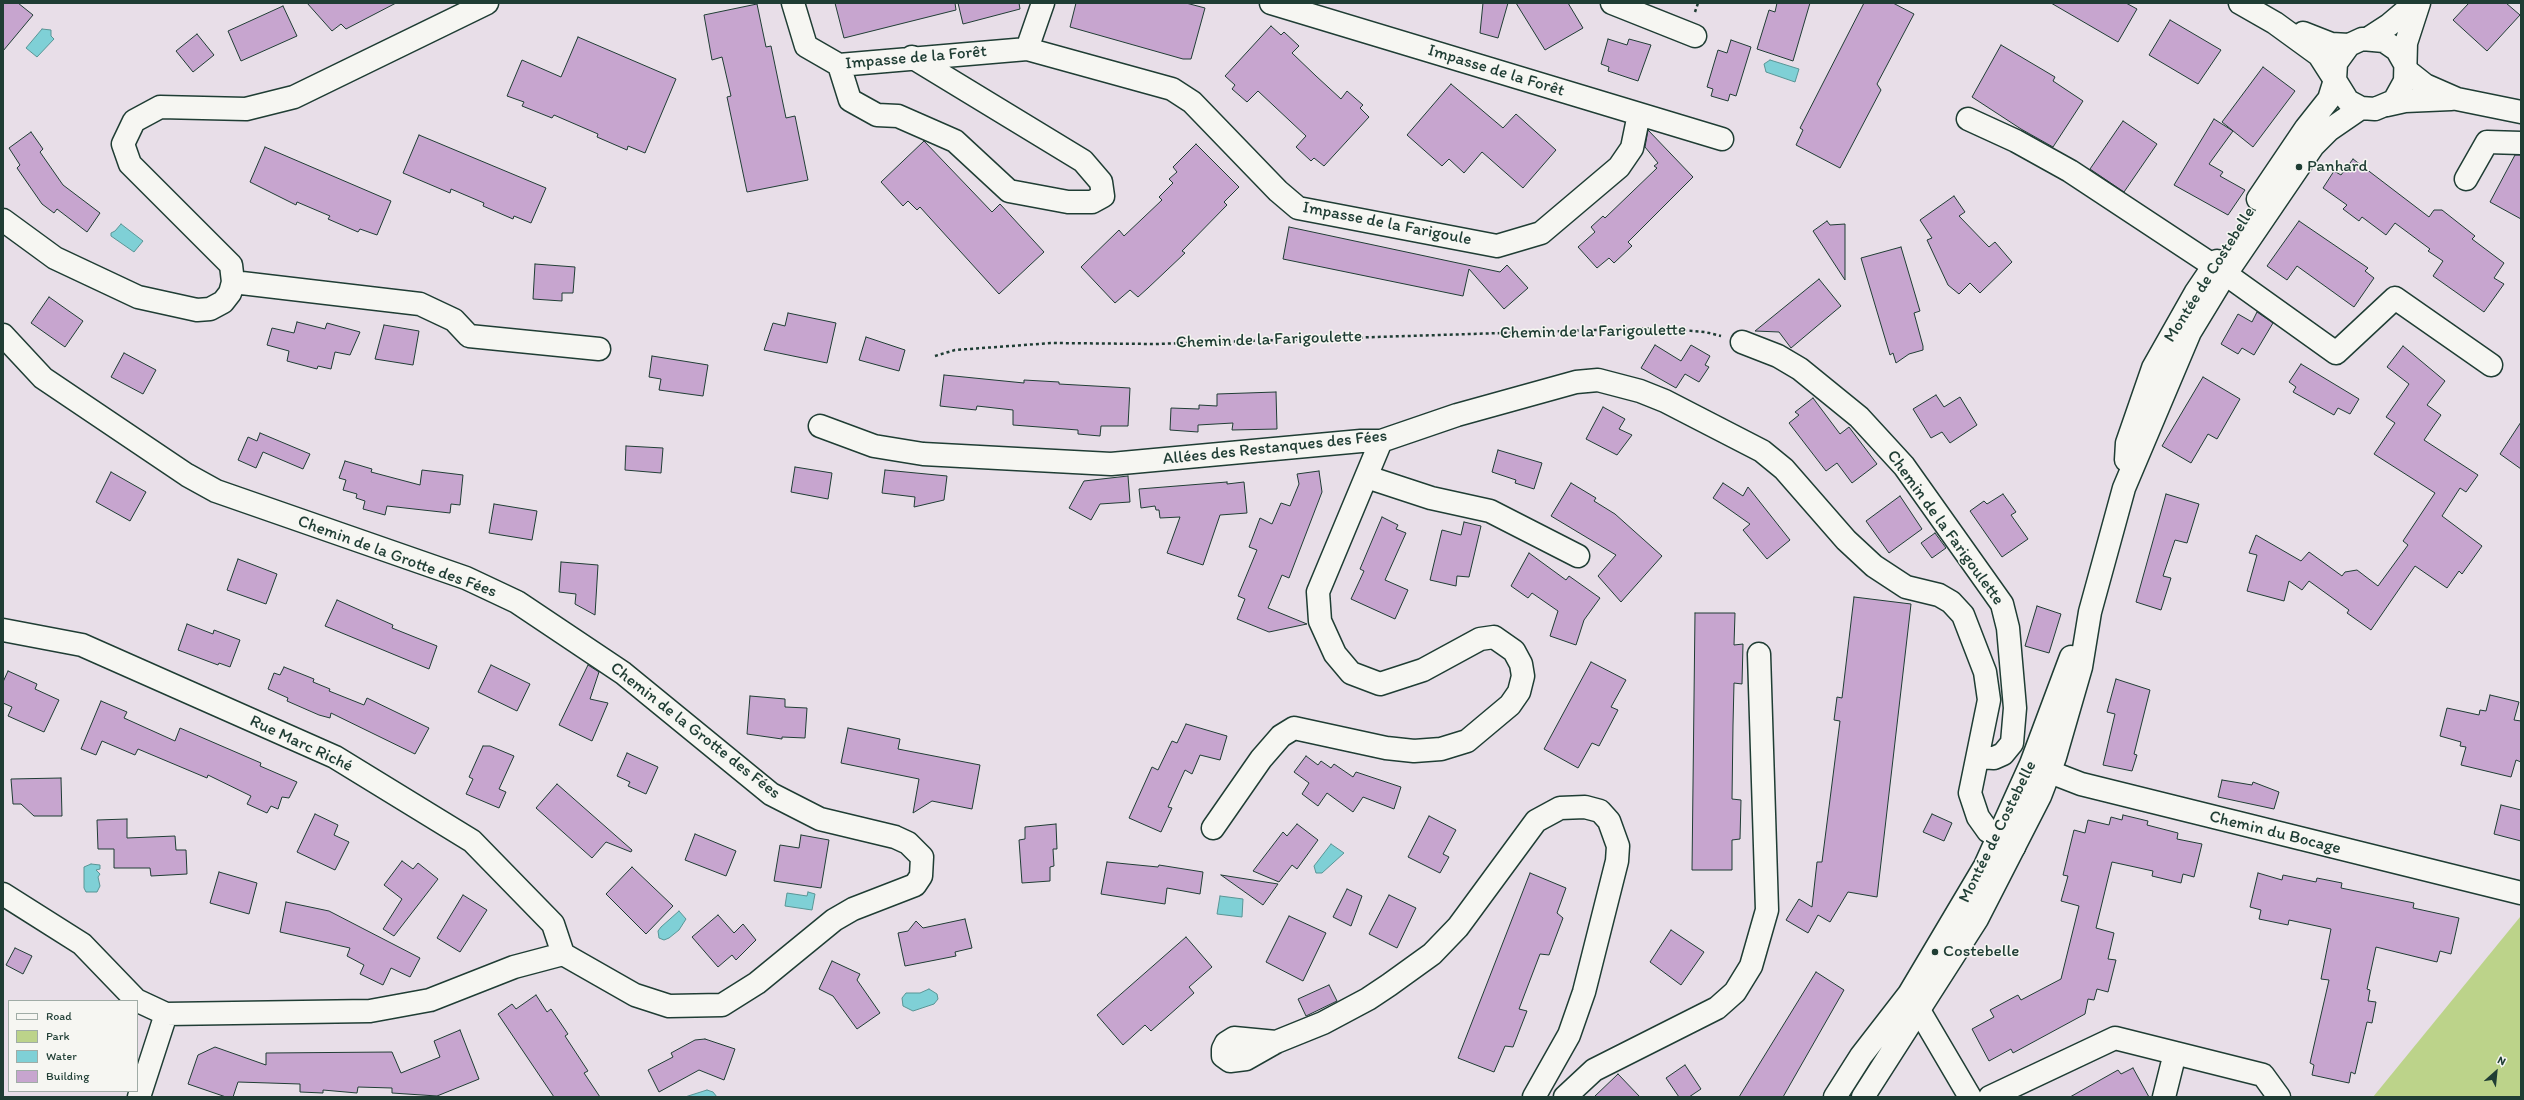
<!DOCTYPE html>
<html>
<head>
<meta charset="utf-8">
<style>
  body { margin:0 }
  #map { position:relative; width:2524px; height:1100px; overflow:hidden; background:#e8dee8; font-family:Itim,sans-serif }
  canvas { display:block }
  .frame { position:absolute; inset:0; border:4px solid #1f3d34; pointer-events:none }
  .legend { position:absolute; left:8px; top:1000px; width:130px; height:92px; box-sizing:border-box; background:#f6f6f2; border:1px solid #a0aca6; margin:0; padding:5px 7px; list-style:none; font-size:12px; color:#1f3d34 }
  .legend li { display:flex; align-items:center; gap:8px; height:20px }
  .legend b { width:20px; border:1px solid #a0aca6 }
  .north { position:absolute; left:2476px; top:1052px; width:40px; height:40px; -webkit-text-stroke:3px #f6f6f2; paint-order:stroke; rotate:27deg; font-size:11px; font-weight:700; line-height:16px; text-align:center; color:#1f3d34 }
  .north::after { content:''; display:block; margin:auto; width:14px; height:18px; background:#1f3d34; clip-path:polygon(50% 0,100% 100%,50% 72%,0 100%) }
</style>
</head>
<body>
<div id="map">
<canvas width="2524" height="1100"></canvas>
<div class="frame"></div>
<ul class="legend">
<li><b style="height:5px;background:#f6f6f2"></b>Road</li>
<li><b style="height:11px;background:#bcd38a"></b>Park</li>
<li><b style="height:11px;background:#7fd0d6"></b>Water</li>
<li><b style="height:11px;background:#c7a5cf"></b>Building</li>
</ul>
<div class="north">N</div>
</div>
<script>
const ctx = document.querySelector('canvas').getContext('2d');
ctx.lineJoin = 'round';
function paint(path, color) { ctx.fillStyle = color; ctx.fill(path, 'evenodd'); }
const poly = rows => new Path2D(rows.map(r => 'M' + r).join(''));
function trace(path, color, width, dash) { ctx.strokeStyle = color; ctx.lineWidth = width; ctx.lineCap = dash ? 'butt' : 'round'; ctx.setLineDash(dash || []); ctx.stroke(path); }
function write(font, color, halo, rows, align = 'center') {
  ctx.font = font + ' Itim,sans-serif'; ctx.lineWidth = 3; ctx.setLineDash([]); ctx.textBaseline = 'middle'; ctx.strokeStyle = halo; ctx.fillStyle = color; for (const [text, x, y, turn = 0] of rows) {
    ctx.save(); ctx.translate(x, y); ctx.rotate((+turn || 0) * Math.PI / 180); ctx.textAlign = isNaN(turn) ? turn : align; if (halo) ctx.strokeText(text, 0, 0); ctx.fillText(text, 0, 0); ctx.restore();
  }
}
paint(poly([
  [2520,917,2521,1097,2373,1097]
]), '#bcd38a');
const water = poly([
  [42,29,51,30,51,36,54,39,37,57,26,48,42,29],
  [1770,60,1799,69,1795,82,1766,72,1764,64,1770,60],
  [121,224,143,241,134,252,111,236,111,233,115,231,121,224],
  [1331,844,1344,853,1322,873,1316,873,1314,866,1331,844],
  [91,864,100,865,100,869,96,870,100,874,98,877,100,886,97,892,86,892,84,888,84,867,91,864],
  [808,892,815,894,812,910,785,906,787,893,807,896,808,892],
  [1220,896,1243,899,1242,917,1217,914,1220,896],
  [679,911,686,919,679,930,669,938,664,940,659,938,658,931,661,927,679,911],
  [929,989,937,994,938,999,934,1004,913,1011,903,1006,902,998,906,993,920,993,929,989],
  [707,1090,713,1092,717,1097,685,1097,707,1090]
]);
paint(water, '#7fd0d6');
trace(water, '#599595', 1);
const building = poly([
  [3,3,18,3,33,15,3,51,3,3],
  [307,3,396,3,346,29,341,24,332,31,307,3],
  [835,3,955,3,956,10,844,38,835,3],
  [958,3,1019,3,1020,9,963,24,958,3],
  [1076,3,1186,3,1205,8,1191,59,1183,59,1070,27,1076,3],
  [1483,3,1508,3,1498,38,1480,33,1483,3],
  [1516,3,1568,3,1583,28,1545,50,1516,3],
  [1777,3,1810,3,1793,61,1757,49,1769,10,1775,12,1777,3],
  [1864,3,1893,3,1914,14,1877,84,1881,90,1840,168,1796,145,1803,130,1800,128,1864,3],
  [2051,3,2126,3,2137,9,2118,42,2051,3],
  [2469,3,2506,3,2520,15,2487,51,2453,20,2469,3],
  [757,4,766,47,771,46,786,118,795,116,808,180,747,192,727,97,731,96,722,57,712,60,704,15,757,4],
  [283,6,297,36,241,61,228,31,283,6],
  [2170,20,2221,50,2198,84,2149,55,2170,20],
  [1271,26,1281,35,1284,32,1299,46,1292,53,1316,76,1341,99,1347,91,1363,105,1360,108,1369,117,1324,166,1314,158,1311,161,1296,147,1306,136,1258,91,1247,102,1232,89,1235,85,1225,76,1271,26],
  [197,34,214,55,193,72,176,51,197,34],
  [578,37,676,79,645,153,628,146,627,150,597,137,598,134,554,115,552,118,522,106,524,102,507,96,522,60,561,77,578,37],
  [1608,39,1627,45,1629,39,1651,45,1638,81,1608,71,1609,67,1601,64,1608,39],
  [1731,40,1751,47,1736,96,1730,94,1728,101,1711,96,1713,89,1707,87,1718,50,1727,53,1731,40],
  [2001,45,2055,77,2053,81,2083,101,2053,147,2021,129,1972,97,2001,45],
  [2263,67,2295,91,2253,147,2222,122,2263,67],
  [1451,84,1503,128,1516,114,1556,150,1523,188,1482,152,1464,173,1449,159,1442,166,1407,135,1451,84],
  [2214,119,2233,131,2209,164,2223,172,2220,176,2245,190,2228,215,2174,185,2214,119],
  [2123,121,2157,144,2124,192,2090,169,2123,121],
  [1648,130,1693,177,1628,242,1632,246,1614,263,1609,258,1597,268,1578,247,1595,232,1591,227,1603,216,1605,218,1657,168,1654,166,1658,163,1645,147,1648,130],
  [31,132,43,149,40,152,63,185,100,213,87,232,57,209,54,213,42,204,17,168,20,165,9,148,31,132],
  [419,135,546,188,531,223,514,216,513,219,483,206,484,203,451,189,450,193,403,173,419,135],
  [924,141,992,212,1000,204,1044,252,999,294,920,207,917,210,908,201,903,206,881,182,924,141],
  [1196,144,1239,187,1224,202,1227,205,1182,251,1185,253,1148,288,1138,297,1130,290,1115,303,1081,267,1119,230,1124,236,1162,200,1159,197,1173,183,1169,179,1177,172,1173,167,1196,144],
  [265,147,391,201,377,235,360,229,358,232,328,219,330,216,297,202,296,205,250,182,265,147],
  [2515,155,2521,155,2521,219,2490,202,2515,155],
  [2353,159,2429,217,2434,210,2442,210,2475,236,2472,239,2504,263,2494,278,2504,284,2484,312,2433,276,2443,261,2428,251,2430,249,2395,223,2386,235,2362,217,2359,221,2343,209,2347,205,2323,188,2334,171,2341,175,2353,159],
  [1954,196,1965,212,1959,216,1989,247,1995,242,2012,262,1980,293,1970,283,1959,294,1948,285,1927,240,1932,238,1920,220,1954,196],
  [1827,221,1830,225,1845,224,1845,280,1813,231,1827,221],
  [2299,221,2368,268,2365,271,2374,278,2354,307,2297,266,2287,280,2267,266,2299,221],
  [1289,227,1500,272,1507,265,1528,288,1504,309,1469,269,1463,296,1283,259,1289,227],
  [1901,247,1920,311,1914,313,1923,346,1923,350,1909,354,1896,363,1893,353,1890,355,1861,258,1901,247],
  [535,264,575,267,573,293,562,293,562,301,533,299,535,264],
  [1819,279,1841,306,1791,348,1779,332,1755,331,1819,279],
  [49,297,83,321,65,347,31,323,49,297],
  [2257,312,2273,323,2254,355,2242,348,2238,354,2221,344,2238,314,2252,322,2257,312],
  [788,313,836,323,827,363,764,350,773,323,785,326,788,313],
  [297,322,325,329,327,323,360,332,350,355,335,352,331,369,318,366,317,369,287,361,289,351,267,345,272,328,294,333,297,322],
  [384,325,419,331,413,365,375,359,384,325],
  [866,337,905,350,899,371,859,360,866,337],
  [1655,345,1681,361,1691,345,1710,356,1705,365,1709,367,1699,382,1685,374,1676,388,1641,368,1655,345],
  [2403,346,2445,381,2427,405,2441,415,2424,440,2478,475,2466,492,2460,488,2442,516,2482,546,2462,574,2459,571,2447,588,2415,566,2371,630,2347,613,2349,610,2309,581,2302,590,2289,581,2284,601,2247,591,2257,555,2249,553,2256,535,2301,561,2309,552,2342,576,2345,572,2357,570,2378,586,2408,545,2403,541,2435,493,2374,454,2395,423,2386,417,2409,384,2387,367,2403,346],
  [124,353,156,370,143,394,111,377,124,353],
  [652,356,708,365,703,396,659,390,661,379,649,377,652,356],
  [2301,364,2359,399,2350,414,2338,408,2334,415,2293,392,2296,387,2289,382,2301,364],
  [944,375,1024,383,1024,380,1059,382,1059,384,1130,388,1128,426,1101,426,1100,436,1078,434,1078,430,1013,425,1013,410,977,406,976,410,940,406,944,375],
  [2203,377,2240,399,2217,439,2208,434,2191,463,2162,446,2203,377],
  [1276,392,1277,429,1232,430,1233,423,1198,425,1198,432,1170,430,1171,408,1199,409,1199,405,1217,406,1217,394,1276,392],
  [1936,395,1944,407,1960,397,1977,425,1950,443,1942,432,1931,438,1913,409,1936,395],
  [1813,398,1840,434,1849,427,1877,464,1852,483,1837,463,1826,471,1789,423,1799,415,1795,412,1813,398],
  [1603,407,1625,419,1619,429,1632,435,1617,455,1586,439,1603,407],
  [2521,422,2521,469,2500,454,2521,422],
  [260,433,310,454,303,469,263,452,256,468,238,460,248,437,257,441,260,433],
  [626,446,663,448,661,473,625,470,626,446],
  [1498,450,1542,463,1534,489,1515,483,1516,480,1492,472,1498,450],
  [345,461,372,469,371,472,420,485,422,470,463,475,460,505,451,504,450,513,387,506,385,515,363,509,365,501,356,498,357,494,343,490,346,480,339,478,345,461],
  [795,467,832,473,828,499,791,492,795,467],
  [885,470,947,476,944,500,914,507,915,497,882,493,885,470],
  [1319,471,1322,492,1289,578,1282,575,1268,608,1307,624,1269,632,1237,619,1245,599,1238,596,1257,550,1249,547,1260,518,1272,524,1281,503,1290,506,1299,484,1297,474,1319,471],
  [111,472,146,492,130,521,96,502,111,472],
  [1128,476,1130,502,1100,504,1091,520,1069,508,1084,481,1128,476],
  [1227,482,1227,484,1244,482,1247,513,1220,515,1203,565,1167,553,1180,517,1160,518,1159,510,1156,510,1155,506,1141,508,1139,489,1227,482],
  [1571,483,1596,498,1594,501,1615,514,1662,556,1621,602,1598,576,1616,555,1551,516,1571,483],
  [1723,483,1743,496,1748,487,1790,540,1767,559,1743,530,1750,524,1713,498,1723,483],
  [2003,494,2016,512,2011,515,2028,539,2002,557,1970,511,1984,501,1987,504,2003,494],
  [2166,494,2199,504,2187,543,2175,540,2163,576,2171,578,2161,610,2136,602,2166,494],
  [1900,496,1922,529,1889,553,1866,521,1900,496],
  [494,504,537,511,532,540,489,533,494,504],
  [1382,517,1398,525,1396,529,1406,533,1385,580,1408,590,1395,619,1351,599,1364,571,1360,569,1382,517],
  [1464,522,1481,526,1469,577,1457,576,1456,586,1430,580,1442,530,1461,535,1464,522],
  [1935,533,1946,548,1932,558,1921,543,1935,533],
  [1529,553,1566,580,1569,576,1600,598,1584,620,1576,645,1550,636,1558,611,1532,593,1528,598,1511,586,1529,553],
  [238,559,277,574,266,604,227,590,238,559],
  [561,562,598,565,595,615,575,604,576,594,559,592,561,562],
  [1854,597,1911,604,1877,897,1848,892,1830,922,1818,915,1808,933,1786,920,1799,899,1812,907,1817,862,1822,862,1840,721,1834,720,1837,697,1842,698,1854,597],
  [337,600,393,625,392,628,437,646,429,669,325,626,337,600],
  [2037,606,2061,614,2049,653,2025,646,2037,606],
  [1695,613,1735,613,1734,645,1743,644,1742,684,1734,683,1733,725,1732,799,1741,800,1740,839,1732,840,1732,870,1692,870,1695,613],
  [187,624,213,634,214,630,240,640,230,667,219,663,218,665,178,650,187,624],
  [1591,662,1626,680,1611,707,1618,710,1599,746,1592,743,1578,768,1544,749,1591,662],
  [491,665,530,684,517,711,478,692,491,665],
  [588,665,599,672,590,699,608,703,592,741,559,725,588,665],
  [284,667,314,679,313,682,330,689,329,691,364,705,367,698,429,728,415,754,331,713,330,718,319,715,287,701,288,698,268,689,274,673,280,675,284,667],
  [8,671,37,684,35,689,59,700,44,732,8,716,12,707,3,703,3,682,8,671],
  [2116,679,2150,690,2134,754,2137,755,2132,771,2103,765,2115,714,2107,712,2116,679],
  [2490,695,2519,702,2514,720,2521,721,2521,762,2516,760,2511,777,2461,765,2466,747,2460,746,2461,742,2440,736,2447,708,2479,715,2480,710,2486,711,2490,695],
  [750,696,785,699,785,707,807,708,805,738,782,737,782,739,747,734,750,696],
  [101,701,127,712,124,718,175,741,180,728,261,763,260,766,297,782,289,798,282,797,278,809,271,806,267,813,247,804,251,796,208,775,207,778,138,749,135,755,102,741,96,755,81,749,101,701],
  [1186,724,1227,736,1220,760,1200,755,1192,774,1185,770,1168,807,1172,808,1161,832,1129,818,1152,767,1158,770,1172,741,1177,743,1186,724],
  [848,728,900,739,898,749,980,765,972,809,932,801,913,813,919,779,841,763,848,728],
  [483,746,490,746,514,756,499,789,506,792,499,808,466,794,473,779,469,777,483,746],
  [627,753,658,767,646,794,628,786,630,782,617,776,627,753],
  [1306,756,1318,765,1321,761,1331,768,1334,764,1353,777,1356,772,1401,787,1394,809,1363,797,1353,812,1327,793,1318,806,1302,794,1309,783,1294,772,1306,756],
  [61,778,62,816,34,816,21,804,13,804,11,779,61,778],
  [2222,780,2252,785,2253,782,2279,792,2274,809,2218,797,2222,780],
  [557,784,632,850,631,852,606,842,592,858,536,808,557,784],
  [2501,805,2521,810,2521,841,2494,834,2501,805],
  [315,814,338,825,334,835,349,842,335,870,297,852,315,814],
  [1932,814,1952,823,1944,841,1923,832,1932,814],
  [2123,815,2148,821,2147,825,2178,833,2177,839,2202,844,2194,877,2183,874,2181,883,2152,876,2153,871,2112,862,2096,928,2114,933,2108,959,2116,960,2108,992,2097,989,2094,1000,2088,999,2085,1014,2013,1053,2011,1049,1989,1061,1972,1029,1994,1017,1990,1010,2018,995,2021,1000,2061,979,2079,906,2061,901,2068,876,2063,875,2074,830,2085,833,2088,820,2109,825,2111,817,2122,820,2123,815],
  [1429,816,1456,830,1443,854,1449,857,1440,873,1408,857,1429,816],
  [127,819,127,838,175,836,176,850,186,850,187,874,151,876,150,868,114,868,114,849,98,849,97,820,127,819],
  [1056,824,1057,849,1053,849,1054,866,1050,867,1050,881,1022,883,1019,840,1025,839,1025,827,1056,824],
  [1297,824,1318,840,1297,869,1292,865,1279,882,1253,871,1283,832,1287,836,1297,824],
  [695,834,736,851,726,876,685,860,695,834],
  [801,835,829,840,821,888,774,881,780,845,799,848,801,835],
  [402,861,413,869,418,863,438,879,394,936,383,929,402,899,384,885,402,861],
  [1107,862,1158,867,1159,865,1203,872,1200,894,1167,888,1165,904,1101,894,1107,862],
  [632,867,673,906,646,934,606,894,632,867],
  [219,872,257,883,249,914,210,903,219,872],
  [1530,873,1566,888,1557,913,1563,918,1549,955,1540,954,1519,1009,1527,1011,1513,1047,1505,1046,1494,1072,1458,1058,1530,873],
  [2258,873,2282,880,2283,875,2316,882,2317,878,2342,883,2341,888,2414,903,2413,908,2459,918,2451,954,2440,951,2437,962,2376,947,2367,989,2370,990,2368,1001,2376,1002,2372,1023,2367,1022,2355,1074,2351,1072,2349,1083,2312,1075,2314,1065,2310,1063,2329,980,2321,979,2331,929,2289,920,2288,925,2259,919,2261,910,2250,907,2258,873],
  [1221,875,1278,884,1263,905,1221,875],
  [1347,889,1362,896,1351,926,1333,917,1347,889],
  [463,895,487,910,460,952,437,938,463,895],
  [1389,895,1416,908,1397,948,1369,934,1389,895],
  [286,902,329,911,420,958,410,977,391,968,383,985,360,974,364,965,347,956,350,948,280,932,286,902],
  [718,915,734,933,743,924,756,940,736,960,732,955,718,967,692,937,718,915],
  [1289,916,1326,933,1303,981,1266,962,1289,916],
  [965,919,972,948,955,952,956,956,905,966,898,933,908,931,916,921,923,928,965,919],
  [1671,930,1704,952,1681,985,1650,962,1671,930],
  [1186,937,1212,967,1189,987,1194,993,1151,1031,1145,1025,1123,1045,1097,1015,1186,937],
  [15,948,32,956,23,974,6,965,15,948],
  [832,961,860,974,857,980,880,1013,857,1029,833,996,819,989,832,961],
  [1816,972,1844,990,1783,1097,1739,1097,1816,972],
  [1329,985,1337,1001,1306,1016,1298,999,1329,985],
  [536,995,547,1012,551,1009,568,1034,565,1036,588,1071,584,1073,600,1097,554,1097,498,1014,512,1004,516,1009,536,995],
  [460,1030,479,1079,437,1096,392,1093,392,1088,358,1087,357,1093,323,1090,323,1093,300,1092,300,1084,238,1082,233,1097,226,1097,188,1084,198,1055,215,1047,266,1065,266,1053,392,1052,401,1073,440,1057,434,1041,460,1030],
  [705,1039,735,1049,724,1080,699,1070,659,1092,648,1070,673,1057,671,1053,695,1040,705,1039],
  [1685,1065,1701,1089,1689,1097,1679,1097,1666,1078,1685,1065],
  [2133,1068,2149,1097,2070,1097,2118,1070,2121,1074,2133,1068],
  [1618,1074,1640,1097,1594,1097,1618,1074]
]);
paint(building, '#c7a5cf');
trace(building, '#1f3d34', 1);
const minor = poly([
  [793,3,806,46,839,65,1027,49,1172,89,1192,102,1278,191,1298,208,1497,246,1541,233,1619,167,1632,148,1639,114],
  [1271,3,1722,139],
  [1612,3,1695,36],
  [2240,3,2275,23,2319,55,2335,80],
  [2303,33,2331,44,2349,45],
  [1027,49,1043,3],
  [839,65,850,100,877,115,898,116,955,141,1009,191,1068,202,1092,202,1103,196,1101,182,1083,161,912,57],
  [2406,70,2425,85,2457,99,2521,112],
  [2387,105,2405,101,2451,99],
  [1968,119,2016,141,2070,171,2220,270,2336,353,2395,298,2491,365],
  [2466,179,2487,142,2521,143],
  [3,220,55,258,138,297,197,310,210,309,223,302,230,293,233,282,231,265,130,164,123,144,134,121,160,107,246,109,294,97,487,3],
  [233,282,420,304,454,320,469,336,599,349],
  [3,335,43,378,187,475,216,491,466,578,517,602,623,673,771,794,820,819,895,837,908,843,922,857,921,876,915,885,853,909,834,920,757,983,722,1005,669,1006,635,995,563,954,514,967,430,1000,370,1011,166,1014,139,1097],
  [1742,342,1778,356,1800,369,1859,417,1904,466,2002,604,2008,628,2015,708,2012,743,2003,754,1994,758,1978,757],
  [820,426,874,446,923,454,1111,464,1361,441,1381,441,1457,415,1576,382,1598,380,1640,391,1665,401,1762,451,1784,469,1846,540,1874,566,1906,587,1939,595,1951,602,1963,615,1985,672,1989,700,1970,793,1978,817,1988,831,2014,847],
  [1367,477,1431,498,1490,511,1578,556],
  [3,630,82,645,335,757,472,841,553,924,563,954],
  [2032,765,2081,784,2521,893],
  [1213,828,1261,759,1281,736,1294,728,1386,748,1414,751,1441,749,1467,741,1510,705,1519,692,1523,676,1521,664,1514,651,1494,637,1480,639,1423,670,1380,684,1351,673,1335,654,1320,621,1318,592,1381,441],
  [3,894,82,944,136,1000,166,1014],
  [1910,995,1970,1097],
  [1276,1042,1234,1038,1226,1043,1223,1049,1223,1056,1230,1061,1246,1059,1276,1042,1323,1023,1368,999,1389,985,1432,954,1458,927,1536,821,1560,808,1585,807,1600,811,1609,821,1618,846,1617,861,1584,992,1569,1035,1534,1097],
  [1565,1097,1594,1070,1717,1008,1735,992,1751,966,1767,910,1759,654],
  [1990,1097,2115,1038,2263,1075,2279,1097],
  [2164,1097,2175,1053]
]);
const major = poly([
  [2369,38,2389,25,2415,3],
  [2335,80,2348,101,2361,108,2375,109,2394,101,2405,81,2406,43,2419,3],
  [2258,199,2306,128,2329,99,2335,80,2336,63,2349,45,2362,39,2384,41,2397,50,2405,64],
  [2126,460,2127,443,2153,368,2196,292,2217,261],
  [1835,1097,1861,1056,1909,994,1985,866,2031,764,2071,657],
  [1863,1097,1977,919,2040,796,2055,757,2081,667,2090,612,2124,488,2190,332,2221,281,2313,146,2329,130,2361,108]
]);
trace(minor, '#1f3d34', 25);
trace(major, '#1f3d34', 25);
trace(poly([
  [1695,12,1698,3],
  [935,356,955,350,1052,343,1155,344,1660,328,1705,332,1721,336]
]), '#1f3d34', 2.5, [3, 3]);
trace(minor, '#f6f6f2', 22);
trace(major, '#f6f6f2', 22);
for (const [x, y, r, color] of [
  [2299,167,4,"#1f3d34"],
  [1935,952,4,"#1f3d34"]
]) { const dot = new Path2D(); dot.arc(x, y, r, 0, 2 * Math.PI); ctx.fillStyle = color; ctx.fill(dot); trace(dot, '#f6f6f2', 1.5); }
write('17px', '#1f3d34', '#f6f6f2', [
  ["Impasse de la Forêt",916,58,-5],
  ["Impasse de la Forêt",1496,71,17],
  ["Impasse de la Farigoule",1387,224,11],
  ["Montée de Costebelle",2210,275,-58],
  ["Chemin de la Farigoulette",1593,332,-1],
  ["Chemin de la Farigoulette",1269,340,-2],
  ["Allées des Restanques des Fées",1275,448,-6],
  ["Chemin de la Farigoulette",1945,528,54],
  ["Chemin de la Grotte des Fées",397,557,20],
  ["Chemin de la Grotte des Fées",695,731,38],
  ["Rue Marc Riché",301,744,25],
  ["Montée de Costebelle",1998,832,-64],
  ["Chemin du Bocage",2275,833,14]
]);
write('17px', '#1f3d34', '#f6f6f2', [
  ["Panhard",2307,167],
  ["Costebelle",1943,952]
], 'left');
</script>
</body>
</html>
